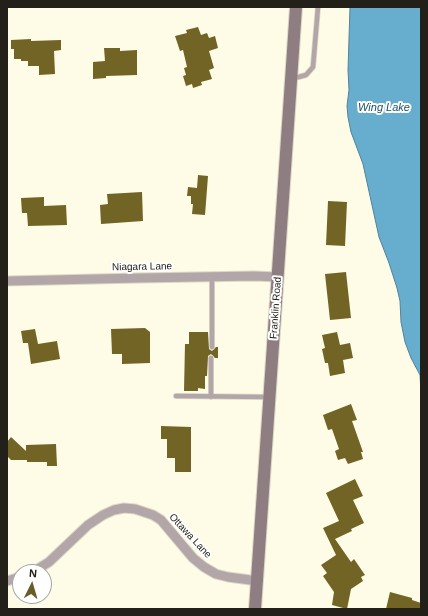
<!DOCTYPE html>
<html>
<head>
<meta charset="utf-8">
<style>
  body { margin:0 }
  #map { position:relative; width:428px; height:616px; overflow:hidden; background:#fefbe7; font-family:Arial,sans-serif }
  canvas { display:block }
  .frame { position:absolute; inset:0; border:8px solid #222018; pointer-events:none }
  .north { position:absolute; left:12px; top:564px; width:40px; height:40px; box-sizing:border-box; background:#fff; border:1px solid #a7a6a3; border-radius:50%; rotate:5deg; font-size:11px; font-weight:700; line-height:16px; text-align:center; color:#222018 }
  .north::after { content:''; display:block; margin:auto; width:14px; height:18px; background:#6a5b28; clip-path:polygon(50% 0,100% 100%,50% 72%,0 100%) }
</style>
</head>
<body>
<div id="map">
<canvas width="428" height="616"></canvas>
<div class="frame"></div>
<div class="north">N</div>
</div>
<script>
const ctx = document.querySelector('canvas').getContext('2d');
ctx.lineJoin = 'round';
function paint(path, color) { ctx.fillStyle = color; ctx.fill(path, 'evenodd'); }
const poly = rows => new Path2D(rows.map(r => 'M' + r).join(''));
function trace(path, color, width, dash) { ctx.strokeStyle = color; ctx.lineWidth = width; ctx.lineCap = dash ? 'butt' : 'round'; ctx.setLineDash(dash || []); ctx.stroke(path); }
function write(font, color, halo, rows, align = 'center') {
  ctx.font = font + ' Arial,sans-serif'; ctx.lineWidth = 4; ctx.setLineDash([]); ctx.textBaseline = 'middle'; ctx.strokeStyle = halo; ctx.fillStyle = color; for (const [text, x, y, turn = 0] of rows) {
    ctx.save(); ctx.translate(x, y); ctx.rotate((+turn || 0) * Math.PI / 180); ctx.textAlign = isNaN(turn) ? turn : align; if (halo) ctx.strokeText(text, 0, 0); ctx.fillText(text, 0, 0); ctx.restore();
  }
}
const water = poly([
  [350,7,421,7,421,393,420,375,411,358,405,342,401,322,400,301,397,288,389,263,379,237,363,164,351,132,348,117,347,106,349,90,348,70,350,7]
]);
paint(water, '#67adcd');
trace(water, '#528397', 1);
paint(poly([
  [198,27,201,35,207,33,209,38,215,36,218,48,209,51,214,68,209,70,212,79,201,82,202,85,193,88,192,84,186,86,183,76,186,75,184,68,187,67,183,50,180,51,175,36,187,33,186,30],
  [31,39,31,41,61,40,61,50,54,51,55,74,39,75,39,66,28,66,28,61,21,61,21,59,14,59,14,49,11,49,11,40],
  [104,48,120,48,120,51,137,50,137,75,106,76,106,78,93,79,93,62,105,61],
  [198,175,208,176,205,215,192,214,193,204,191,204,191,196,187,196,188,187,197,188],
  [142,192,143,221,101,224,100,205,108,204,107,194],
  [44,197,44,206,66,205,67,225,28,226,27,213,22,213,21,198],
  [328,201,347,202,345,246,326,245],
  [346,272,351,318,330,320,325,274],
  [145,328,150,332,150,363,122,364,122,354,112,354,111,329],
  [35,329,38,344,57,341,60,359,31,364,28,343,23,343,21,331],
  [189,332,208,332,209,349,212,351,216,347,218,347,218,358,215,358,211,354,208,356,207,376,205,376,205,389,198,388,198,391,184,391,185,344,189,344],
  [337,332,340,345,350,343,353,358,343,360,345,373,330,376,328,363,325,363,322,349,325,348,322,335],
  [351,404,357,420,352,421,363,452,361,452,363,459,348,464,345,458,338,460,335,451,339,449,332,429,328,430,323,415],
  [161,426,191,427,191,472,175,472,175,458,167,458,167,439,161,439],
  [11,437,26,451,26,445,56,444,57,466,47,466,47,462,27,462,27,460,11,460,7,456,7,442],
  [355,479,363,496,353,500,364,523,351,529,352,531,335,539,351,562,354,559,365,575,361,577,363,581,351,589,347,609,332,605,334,592,323,576,327,573,321,565,336,555,323,528,339,521,326,493],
  [390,592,412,598,412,600,421,603,421,609,386,609]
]), '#716425');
const lane = poly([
  [291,79,306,75,313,67,318,7],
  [212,347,212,277],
  [176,396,269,397],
  [211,397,211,358]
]);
const street = poly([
  [7,281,139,278,254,276,278,277],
  [33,572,49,562,88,525,103,515,114,510,124,508,135,509,153,515,161,520,193,558,204,567,216,574,228,577,258,581],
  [7,581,20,577]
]);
const secondary = poly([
  [255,609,296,7]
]);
trace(lane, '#dbd8c6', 6);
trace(street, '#dbd8c6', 11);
trace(secondary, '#dbd8c6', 14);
trace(lane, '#b2a6a8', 4.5);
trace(street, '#b2a6a8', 9);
trace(secondary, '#8f7e81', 12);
write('10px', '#222018', '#fff', [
  ["Niagara Lane",142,267,-1],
  ["Franklin Road",276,308,-86],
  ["Ottawa Lane",190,536,47]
]);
write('italic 11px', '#195168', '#fff', [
  ["Wing Lake",384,108]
]);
</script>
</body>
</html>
